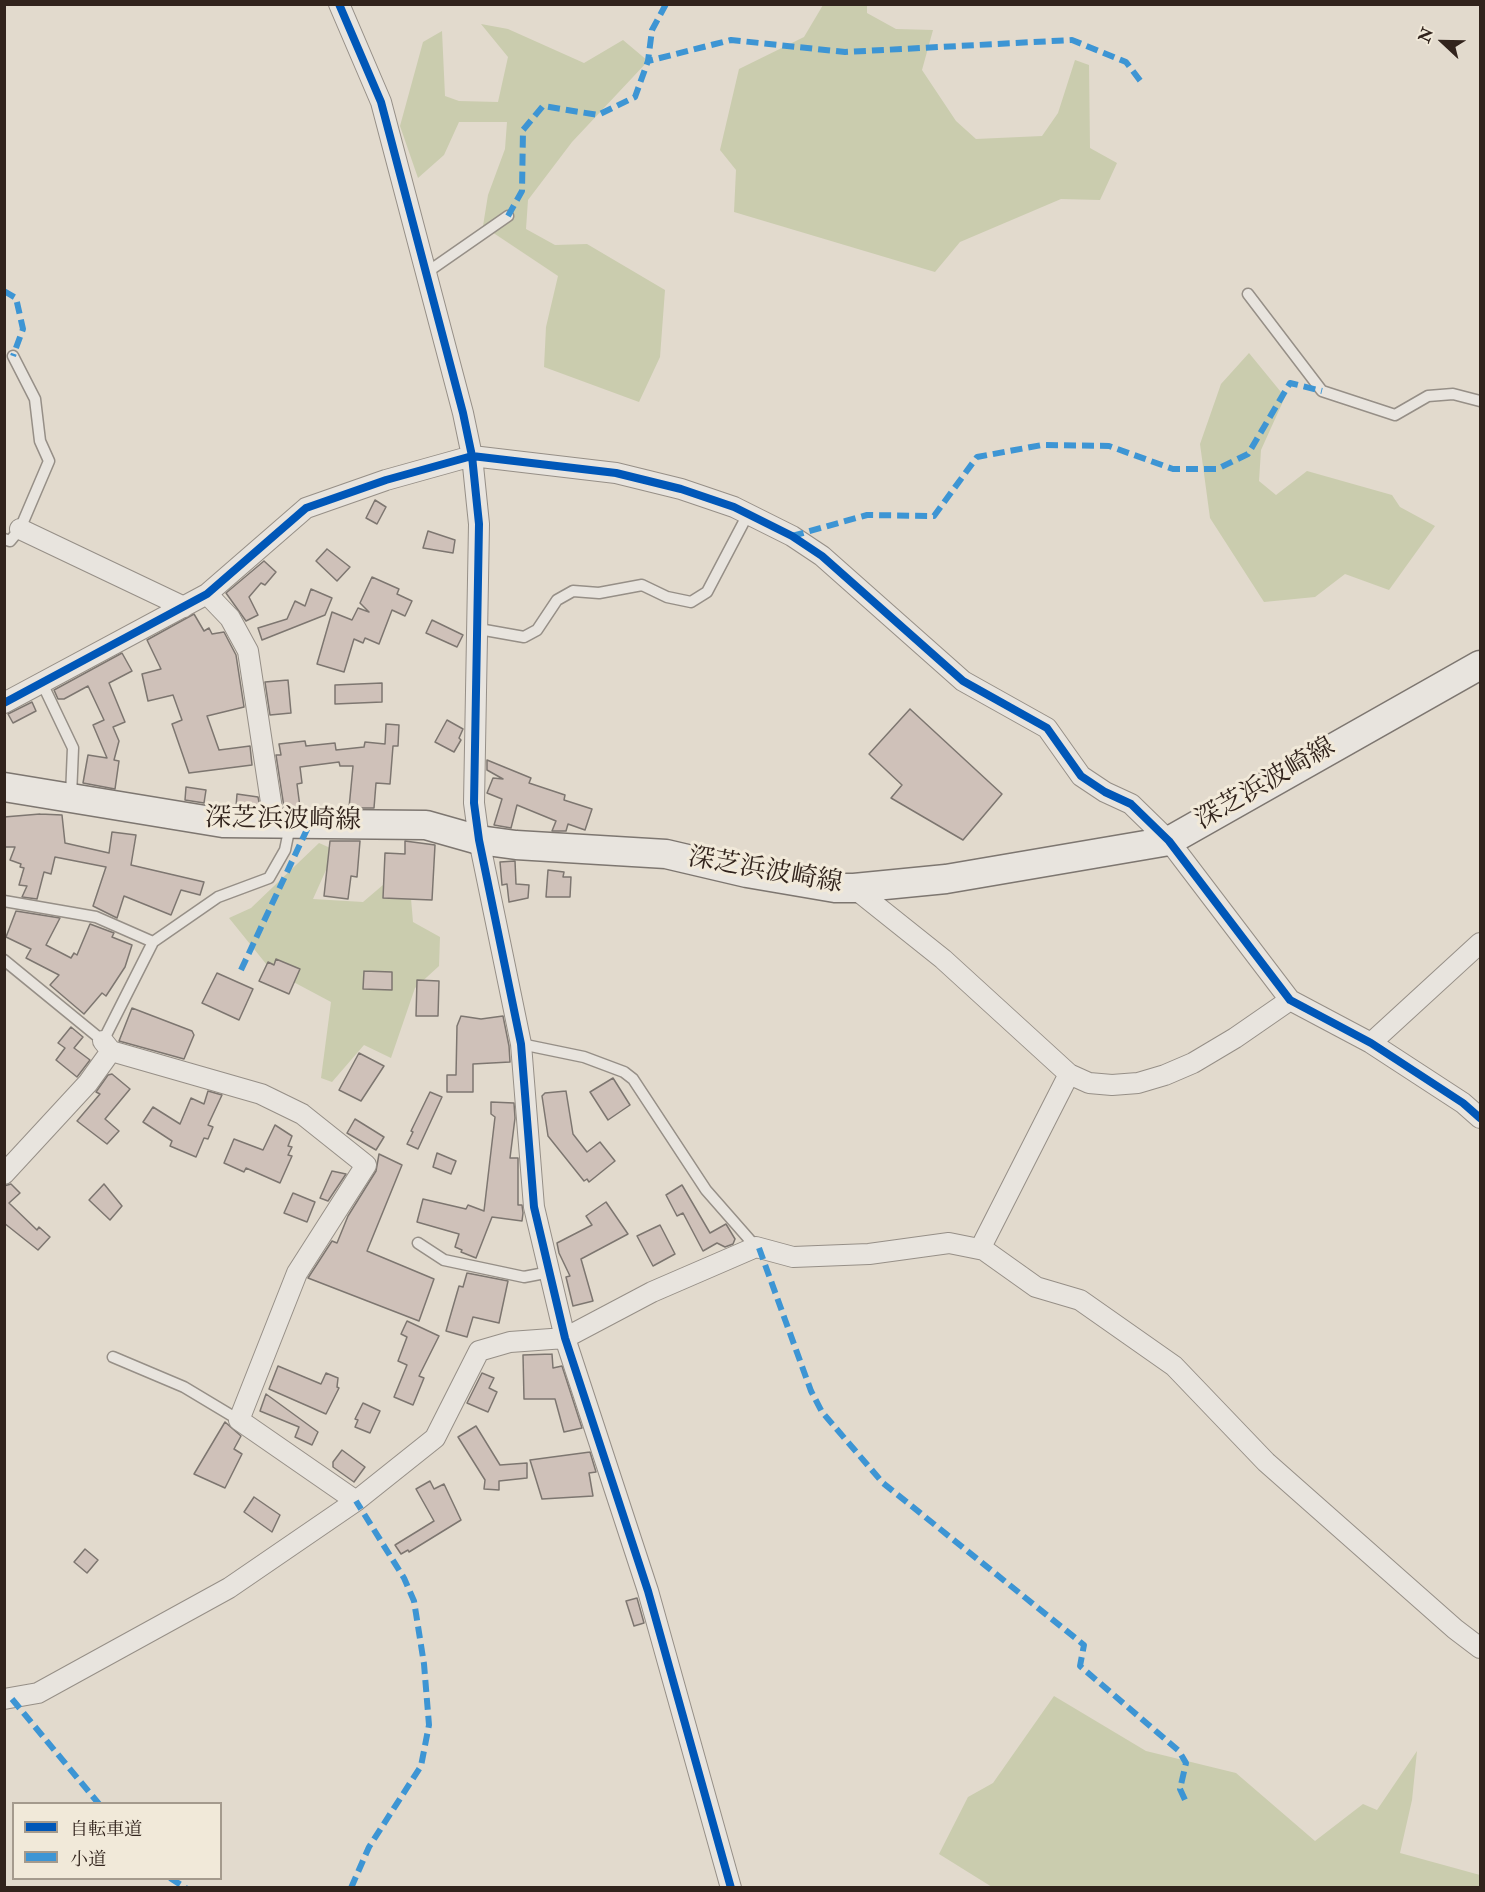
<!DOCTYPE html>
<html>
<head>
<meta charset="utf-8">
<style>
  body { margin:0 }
  #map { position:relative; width:1485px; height:1892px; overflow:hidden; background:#e2dacd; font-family:"IM FELL Double Pica","Noto Serif JP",serif }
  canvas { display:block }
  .frame { position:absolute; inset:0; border:6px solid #31231c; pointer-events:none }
  .legend { position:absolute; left:12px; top:1802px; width:210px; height:78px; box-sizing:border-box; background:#f1e9d9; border:2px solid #a49a8d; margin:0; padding:8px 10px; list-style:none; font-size:18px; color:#31231c }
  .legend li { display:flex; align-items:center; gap:12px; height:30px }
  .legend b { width:30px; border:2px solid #a49a8d }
  .north { position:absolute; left:1413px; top:12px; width:60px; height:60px; -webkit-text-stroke:4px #f1e9d9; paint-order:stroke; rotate:292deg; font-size:16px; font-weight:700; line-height:24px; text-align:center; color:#31231c }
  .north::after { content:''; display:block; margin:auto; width:21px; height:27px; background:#31231c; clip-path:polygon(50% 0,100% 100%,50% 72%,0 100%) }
</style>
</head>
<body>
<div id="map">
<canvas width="1485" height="1892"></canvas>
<div class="frame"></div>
<ul class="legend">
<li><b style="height:8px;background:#0057b8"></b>自転車道</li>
<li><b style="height:8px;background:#3d95d4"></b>小道</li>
</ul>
<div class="north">N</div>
</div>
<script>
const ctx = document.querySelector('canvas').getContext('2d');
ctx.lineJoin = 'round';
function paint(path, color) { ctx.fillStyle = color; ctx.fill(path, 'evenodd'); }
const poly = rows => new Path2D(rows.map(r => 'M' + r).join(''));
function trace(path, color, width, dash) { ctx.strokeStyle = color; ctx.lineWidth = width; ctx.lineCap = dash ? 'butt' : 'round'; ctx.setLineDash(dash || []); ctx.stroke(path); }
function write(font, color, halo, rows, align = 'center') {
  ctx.font = font + ' "IM FELL Double Pica","Noto Serif JP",serif'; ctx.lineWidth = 6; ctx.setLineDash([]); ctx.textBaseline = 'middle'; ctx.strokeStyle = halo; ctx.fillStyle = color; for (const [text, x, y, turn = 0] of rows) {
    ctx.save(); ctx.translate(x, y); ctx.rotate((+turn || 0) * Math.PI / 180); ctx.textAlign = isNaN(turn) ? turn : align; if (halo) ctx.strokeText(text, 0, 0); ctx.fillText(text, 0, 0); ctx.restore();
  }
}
paint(poly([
  [867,5,867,13,896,29,933,30,922,70,956,121,976,139,1042,136,1058,113,1075,60,1089,65,1090,148,1117,163,1100,200,1061,199,960,242,935,272,734,212,736,170,720,150,739,69,804,37,823,5],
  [481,24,508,29,584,63,623,40,648,61,572,142,528,200,526,229,555,245,587,244,665,290,660,357,639,402,544,367,546,327,558,276,483,226,488,195,505,149,507,122,459,122,444,155,418,178,400,126,423,42,442,31,445,96,459,101,498,102,508,57],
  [1249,353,1285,397,1261,450,1259,481,1276,495,1307,471,1392,495,1400,507,1435,526,1389,590,1345,574,1315,597,1264,602,1210,518,1200,444,1221,384],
  [319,843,335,850,313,899,363,902,390,879,410,887,413,922,440,937,439,966,415,988,391,1058,364,1045,332,1082,321,1078,331,1002,271,970,229,918,251,908],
  [1054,1696,1146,1751,1236,1773,1315,1841,1363,1804,1377,1810,1417,1751,1412,1800,1400,1853,1480,1875,1480,1887,992,1887,939,1854,968,1797,993,1783]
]), '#caccae');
const building = poly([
  [375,500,386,507,377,524,366,518,375,500],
  [428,531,455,540,453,553,423,548,428,531],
  [327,549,350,567,337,581,316,561,327,549],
  [264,561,276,572,265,585,261,583,249,597,258,615,246,621,226,593,264,561],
  [372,577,399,589,397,594,412,601,405,616,392,610,379,644,365,638,363,643,354,639,344,672,317,664,332,612,352,620,358,608,369,612,360,603,372,577],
  [311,589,332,598,325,615,262,640,258,628,287,619,295,601,305,606,311,589],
  [194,614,204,631,209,628,212,634,224,632,236,655,244,707,207,716,219,750,250,746,252,765,189,773,172,724,182,720,173,695,148,701,142,674,161,669,147,640,194,614],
  [432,620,463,635,457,647,426,633,432,620],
  [122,653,132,671,109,683,125,722,113,727,119,741,114,760,119,761,115,789,83,783,88,755,107,758,93,725,104,720,88,686,64,699,58,699,54,690,122,653],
  [288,680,291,713,270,715,265,682,288,680],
  [382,683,382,702,335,704,335,685,382,683],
  [32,702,36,711,13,723,8,714,32,702],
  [910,709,1002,794,963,840,891,798,902,785,869,754,910,709],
  [447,720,463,729,459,738,461,740,454,752,435,742,447,720],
  [386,724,399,725,398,746,393,746,390,784,376,783,374,808,349,808,353,766,340,766,339,762,300,767,302,783,297,784,300,807,284,807,276,755,281,755,279,744,305,741,306,746,335,743,336,750,364,747,365,742,385,744,386,724],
  [487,760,531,778,529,783,565,795,564,800,592,809,585,830,568,824,566,831,552,831,556,821,517,805,511,828,494,825,502,799,487,793,493,778,503,779,487,770,487,760],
  [186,787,206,790,204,803,185,800,186,787],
  [237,794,258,797,260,807,236,807,237,794],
  [40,814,62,815,65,843,109,853,112,832,136,835,131,865,204,882,200,895,181,890,171,915,124,896,117,918,93,906,106,867,55,857,51,874,44,872,37,899,22,897,27,886,19,885,24,868,20,867,21,864,10,860,15,847,4,847,4,817,40,814],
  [330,841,360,841,357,877,351,876,348,899,324,896,330,841],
  [405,841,435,845,432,900,383,898,385,853,405,854,405,841],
  [515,861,516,884,529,885,528,898,509,902,507,884,502,885,500,862,515,861],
  [548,870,564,872,563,877,571,877,570,897,546,897,548,870],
  [16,911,60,918,46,945,71,958,74,953,77,955,90,924,114,933,112,937,132,945,125,967,106,996,102,993,84,1014,50,985,59,975,26,958,31,949,6,937,16,911],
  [276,959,300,969,289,994,259,981,268,962,274,965,276,959],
  [364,971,392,972,392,990,363,989,364,971],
  [217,973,253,989,239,1020,202,1003,217,973],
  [417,980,439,981,438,1016,416,1016,417,980],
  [132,1008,192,1031,194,1035,184,1059,119,1041,132,1008],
  [461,1016,481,1019,503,1016,509,1046,510,1062,473,1064,473,1092,447,1092,447,1075,456,1075,457,1026,461,1016],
  [71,1027,83,1037,74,1048,90,1060,77,1077,56,1060,65,1048,58,1043,71,1027],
  [359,1053,384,1066,361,1101,339,1090,359,1053],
  [112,1074,130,1089,105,1119,119,1131,107,1144,77,1121,100,1094,96,1092,108,1075,112,1074],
  [613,1078,630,1105,608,1120,590,1092,613,1078],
  [208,1091,222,1095,208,1125,213,1127,208,1139,204,1138,196,1157,170,1146,172,1141,143,1122,153,1107,180,1124,191,1098,204,1104,208,1091],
  [566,1091,573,1134,587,1152,600,1142,615,1161,589,1182,587,1179,584,1181,548,1136,542,1096,545,1093,566,1091],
  [430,1092,442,1097,418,1149,407,1144,413,1132,411,1131,430,1092],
  [491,1102,514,1103,515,1118,510,1158,518,1158,518,1205,522,1205,523,1213,522,1221,492,1217,476,1258,461,1252,462,1250,455,1247,459,1234,417,1222,423,1199,466,1209,468,1205,484,1211,495,1117,491,1114,491,1102],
  [355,1119,384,1137,376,1150,347,1133,355,1119],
  [275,1125,292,1136,288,1146,292,1147,288,1155,292,1156,280,1183,246,1168,244,1172,224,1163,234,1139,263,1150,275,1125],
  [437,1153,456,1161,451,1174,433,1167,437,1153],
  [379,1154,402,1165,367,1251,434,1279,419,1321,308,1278,332,1241,337,1243,348,1216,376,1171,379,1154],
  [332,1171,346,1174,328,1201,320,1198,332,1171],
  [11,1184,20,1193,9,1203,37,1230,39,1227,50,1237,38,1250,4,1223,4,1186,11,1184],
  [104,1184,122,1206,110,1220,89,1200,104,1184],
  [682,1185,710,1233,726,1224,735,1239,733,1244,725,1247,717,1243,703,1251,683,1213,677,1216,666,1195,682,1185],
  [293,1193,315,1202,307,1222,284,1213,293,1193],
  [606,1202,628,1234,581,1259,593,1301,573,1306,566,1277,570,1276,559,1253,557,1243,592,1225,586,1216,606,1202],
  [660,1225,675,1254,653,1266,637,1236,660,1225],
  [467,1273,508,1281,499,1323,473,1317,467,1337,446,1331,459,1286,463,1287,467,1273],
  [407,1321,439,1336,419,1376,424,1378,413,1405,394,1397,407,1365,398,1361,407,1337,401,1334,407,1321],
  [552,1354,553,1368,562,1366,582,1428,564,1432,555,1399,524,1399,523,1355,552,1354],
  [278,1366,321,1384,326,1373,338,1378,337,1387,339,1388,326,1414,269,1389,278,1366],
  [482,1373,494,1378,489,1388,497,1392,488,1412,467,1403,482,1373],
  [266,1394,318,1432,312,1445,295,1437,299,1427,260,1411,266,1394],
  [363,1403,380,1411,370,1433,355,1427,358,1420,355,1419,363,1403],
  [225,1422,241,1436,234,1449,242,1454,225,1488,194,1474,225,1422],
  [476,1426,500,1465,527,1463,527,1478,499,1481,499,1490,484,1489,485,1480,458,1437,476,1426],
  [342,1450,365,1467,354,1482,333,1467,333,1462,342,1450],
  [590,1452,596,1472,589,1473,593,1496,542,1499,530,1460,590,1452],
  [430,1481,434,1489,444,1484,461,1520,409,1552,408,1550,401,1554,395,1545,434,1521,416,1489,430,1481],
  [254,1497,280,1515,272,1532,244,1512,254,1497],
  [85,1549,98,1560,87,1573,74,1562,85,1549],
  [637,1598,644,1623,634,1626,626,1601,637,1598]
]);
paint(building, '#cfc1b9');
trace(building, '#7d7670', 1.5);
const lane = poly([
  [426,273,508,216],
  [1248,294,1322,391,1395,415,1428,396,1453,394,1480,401],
  [4,539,10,541,20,529,49,461,40,441,35,399,13,356],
  [479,629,524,637,537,630,557,600,573,591,599,593,642,585,667,597,691,602,707,592,748,514],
  [42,683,73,748,71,796],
  [4,901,96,917,153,942,103,1041,4,960],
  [153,942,218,897,269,878,285,850,290,826],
  [521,1044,584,1057,624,1072,633,1079,706,1190,756,1247],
  [418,1243,444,1260,524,1277,550,1272],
  [113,1357,184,1387,239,1420]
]);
const street = poly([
  [339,4,381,102,463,413,472,456,479,524,474,803,479,840,521,1044,534,1207,565,1338,648,1591,731,1888],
  [20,529,184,607],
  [207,594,230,618,248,651,274,822],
  [4,703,207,594,306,508,386,480,472,456,616,473,681,489,734,507,792,536,822,556,963,681,1047,728,1081,776,1105,792,1131,804,1169,841,1290,1000,1371,1043,1463,1103,1480,1118],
  [854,888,943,959,1069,1074,1089,1083,1112,1085,1138,1083,1165,1075,1193,1063,1235,1038,1290,1000],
  [103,1041,111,1051,261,1094,302,1114,366,1165,297,1273,239,1420,356,1501],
  [1371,1043,1480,943],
  [4,1174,88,1083,111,1051],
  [980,1249,1069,1074],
  [4,1699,38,1693,229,1588,356,1501,435,1438,479,1351,510,1342,565,1338,652,1292,756,1247,793,1257,869,1254,949,1243,984,1250,1036,1287,1080,1300,1174,1366,1266,1462,1455,1629,1480,1648]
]);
const secondary = poly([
  [4,787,223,823,426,825,479,840,516,845,666,854,747,873,835,888,854,888,946,879,1169,841,1480,665]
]);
trace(lane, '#968f87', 13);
trace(street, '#968f87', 22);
trace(secondary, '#7d7670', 31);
trace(lane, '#e8e4de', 10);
trace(street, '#e8e4de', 20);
trace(secondary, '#e8e4de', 28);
trace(poly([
  [666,4,652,30,648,61,731,40,845,52,1072,40,1126,62,1142,83],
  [508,216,522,191,523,130,543,106,598,115,635,97,648,61],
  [4,291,16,298,23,329,13,356],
  [792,536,867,515,934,516,977,457,1042,445,1109,446,1173,469,1217,469,1248,454,1290,383,1322,391],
  [241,970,310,823],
  [759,1248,811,1391,822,1412,883,1483,1084,1645,1080,1666,1179,1751,1186,1763,1180,1789,1185,1800],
  [12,1699,99,1804],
  [170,1878,186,1888],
  [351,1888,369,1847,421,1766,429,1725,424,1664,414,1601,404,1578,356,1501]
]), '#3d95d4', 6, [12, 6]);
trace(poly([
  [339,4,381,102,463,413,472,456,479,524,474,803,479,840,521,1044,534,1207,565,1338,648,1591,731,1888],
  [4,703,207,594,306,508,386,480,472,456,616,473,681,489,734,507,792,536,822,556,963,681,1047,728,1081,776,1105,792,1131,804,1169,841,1290,1000,1371,1043,1463,1103,1480,1118]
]), '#0057b8', 8);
write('26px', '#31231c', '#f1e9d9', [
  ["深芝浜波崎線",1266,785,-30],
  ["深芝浜波崎線",283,821,1],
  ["深芝浜波崎線",765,872,10]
]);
</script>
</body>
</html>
